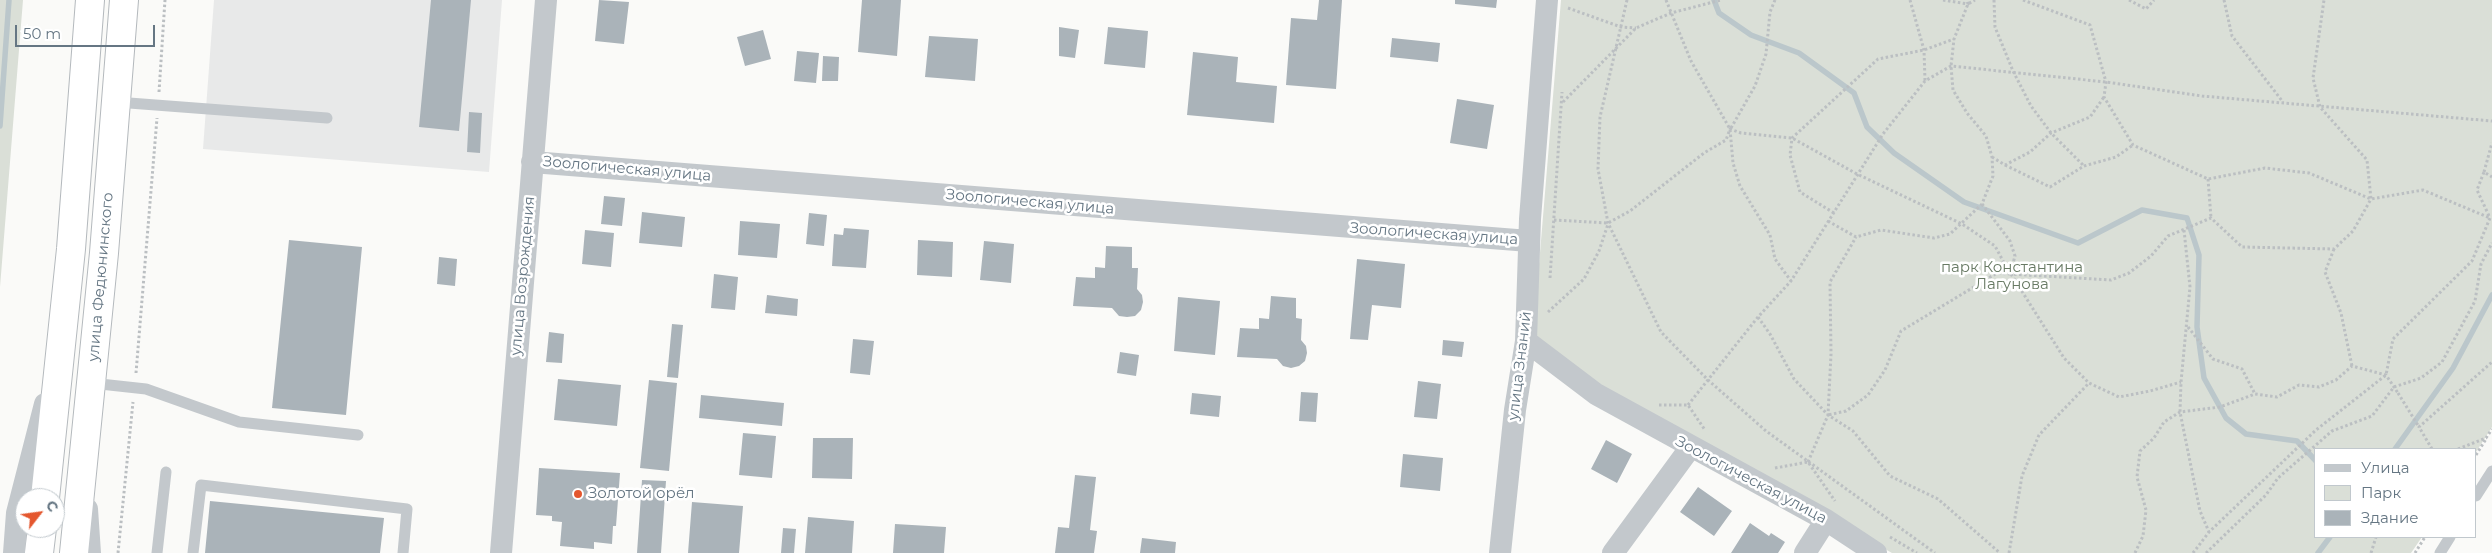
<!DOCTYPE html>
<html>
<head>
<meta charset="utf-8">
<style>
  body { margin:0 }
  #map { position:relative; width:2492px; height:553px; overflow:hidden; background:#fafaf8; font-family:Montserrat,sans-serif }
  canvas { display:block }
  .legend { position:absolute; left:2314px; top:448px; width:162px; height:90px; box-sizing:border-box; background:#fff; border:1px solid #c1c8cd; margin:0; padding:6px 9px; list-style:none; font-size:15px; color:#657683 }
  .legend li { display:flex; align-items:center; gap:10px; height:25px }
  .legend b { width:25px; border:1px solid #c1c8cd }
  .north { position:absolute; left:15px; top:488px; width:50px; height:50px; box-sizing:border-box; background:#fff; border:1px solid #c1c8cd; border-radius:50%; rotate:60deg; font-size:14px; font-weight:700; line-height:20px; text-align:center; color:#657683 }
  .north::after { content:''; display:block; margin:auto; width:18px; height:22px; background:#e4572e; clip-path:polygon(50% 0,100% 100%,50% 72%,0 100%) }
  .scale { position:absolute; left:15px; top:25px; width:140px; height:22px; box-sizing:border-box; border:2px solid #657683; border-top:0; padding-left:6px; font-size:15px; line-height:18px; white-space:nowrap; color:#657683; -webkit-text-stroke:4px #fff; paint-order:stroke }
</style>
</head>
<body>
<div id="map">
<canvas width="2492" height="553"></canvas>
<ul class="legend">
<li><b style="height:6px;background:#c3c8cc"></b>Улица</li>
<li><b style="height:14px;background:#dadfd7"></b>Парк</li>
<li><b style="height:14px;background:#aab3b9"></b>Здание</li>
</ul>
<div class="north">С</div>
<div class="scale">50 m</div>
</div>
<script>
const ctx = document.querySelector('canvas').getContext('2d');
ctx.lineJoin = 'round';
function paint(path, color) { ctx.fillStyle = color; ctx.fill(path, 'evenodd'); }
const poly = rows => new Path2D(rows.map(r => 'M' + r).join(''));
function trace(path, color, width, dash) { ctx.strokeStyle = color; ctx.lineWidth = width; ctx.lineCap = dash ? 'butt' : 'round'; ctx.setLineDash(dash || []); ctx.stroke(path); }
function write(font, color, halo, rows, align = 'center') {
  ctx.font = font + ' Montserrat,sans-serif'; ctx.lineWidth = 5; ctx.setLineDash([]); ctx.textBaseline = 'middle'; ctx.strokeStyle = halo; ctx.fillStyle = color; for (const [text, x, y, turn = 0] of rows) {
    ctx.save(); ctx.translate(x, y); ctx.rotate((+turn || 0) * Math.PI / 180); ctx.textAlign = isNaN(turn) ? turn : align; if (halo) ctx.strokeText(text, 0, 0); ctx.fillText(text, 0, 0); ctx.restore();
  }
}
paint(poly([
  [214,0,502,0,489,172,203,149]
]), '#e8e9e9');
paint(poly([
  [0,0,23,0,0,287],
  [1561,0,2492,0,2492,427,2476,452,2476,449,2316,449,2316,537,2422,537,2411,553,1892,553,1581,376,1533,337]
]), '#dadfd7');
trace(poly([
  [1714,0,1719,13,1751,35,1799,53,1854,93,1867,127,1894,153,1964,202,2078,243,2142,210,2187,218,2199,255,2197,327,2204,378,2226,418,2246,434,2297,441,2316,461],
  [0,126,9,0],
  [2395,449,2453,368,2492,295],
  [2318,553,2330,537]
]), '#bbc7cb', 5.5);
paint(poly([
  [431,0,471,0,459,131,419,127],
  [599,0,629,2,624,44,595,41],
  [862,0,901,0,897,56,858,52],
  [1319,0,1342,0,1336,89,1286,85,1291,18,1317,20],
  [1455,0,1497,0,1496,8,1455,4],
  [1059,27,1079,30,1075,58,1059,56],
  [1108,27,1148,31,1145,68,1104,64],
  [763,30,771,59,745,66,737,37],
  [929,36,978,39,975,81,925,77],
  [1392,38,1440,43,1438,62,1390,57],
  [797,51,819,53,816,83,794,81],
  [1193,52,1238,57,1236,82,1277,86,1274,123,1187,115],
  [823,56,839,57,838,81,822,81],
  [1457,99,1494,105,1487,149,1450,143],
  [469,112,482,113,480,153,467,152],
  [604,196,625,198,622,226,601,224],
  [642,212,685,217,682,247,639,243],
  [809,213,827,215,824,246,806,244],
  [740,221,780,224,777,258,738,255],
  [844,228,869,230,866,268,832,266,834,234,843,235],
  [585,230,614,233,611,267,582,264],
  [289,240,362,247,346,415,272,408],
  [918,240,953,242,952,277,917,275],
  [984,241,1014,244,1011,283,980,280],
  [1106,246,1132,247,1132,268,1138,268,1137,289,1142,295,1143,302,1141,310,1135,316,1127,317,1119,316,1112,308,1073,306,1076,277,1095,278,1095,267,1105,268],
  [439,257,457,259,455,286,437,284],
  [1357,259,1405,264,1401,308,1372,305,1368,340,1350,339],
  [714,274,738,277,735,310,711,308],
  [767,295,798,299,797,316,765,313],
  [1271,296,1296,298,1296,318,1302,319,1301,340,1306,346,1307,353,1305,361,1299,366,1291,368,1283,366,1277,359,1237,357,1240,328,1259,329,1259,318,1269,319],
  [1178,297,1220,301,1215,355,1174,351],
  [672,324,683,325,678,378,667,377],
  [549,332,564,334,562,363,546,362],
  [853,339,874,341,870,375,850,373],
  [1443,340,1464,342,1462,357,1442,355],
  [1120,352,1139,355,1136,376,1117,373],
  [558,379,621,385,617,426,554,420],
  [649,380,677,383,669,471,640,468],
  [1418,381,1441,384,1437,419,1414,417],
  [1301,392,1318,393,1316,422,1299,421],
  [1192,393,1221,396,1219,417,1190,414],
  [701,395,784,403,782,426,699,418],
  [743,433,776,436,772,478,739,475],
  [813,438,853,438,852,479,812,478],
  [1606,440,1632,454,1617,483,1591,469],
  [1403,454,1443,458,1440,491,1400,487],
  [539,468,620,473,616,526,613,526,612,544,594,542,594,549,560,546,562,522,552,521,552,516,536,515],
  [1075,475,1096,477,1090,530,1097,531,1094,553,1055,553,1058,527,1069,528],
  [642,480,666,481,661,553,637,553],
  [1698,487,1732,511,1714,536,1680,512],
  [210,501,384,518,380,553,205,553],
  [692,502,743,506,739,553,688,553],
  [808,517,854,521,852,553,805,553],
  [1750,523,1769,536,1771,533,1785,542,1778,553,1731,553],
  [895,524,946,527,944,553,893,553],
  [783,528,796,529,794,553,781,553],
  [1142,538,1176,542,1175,553,1140,553]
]), '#aab3b9');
const trunk = poly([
  [45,498,71,249,90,0],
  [39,553,42,528],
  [74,553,104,253,124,0]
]);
trace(trunk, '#b4b9bd', 30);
trace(poly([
  [1627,0,1600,117,1598,169,1608,223,1661,332,1708,380,1766,431,1935,553],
  [1666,0,1691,61,1730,129,1733,163,1740,186,1770,235,1775,259,1791,281],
  [1910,0,1924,50,1925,81],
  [1943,0,1968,4,1967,0],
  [1994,0,1995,27,2013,71,2031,106,2051,133,2084,166],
  [2023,0,2090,25,2106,82,2104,97,2133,145,2208,179,2265,168,2309,173,2371,199,2423,190,2490,218],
  [2129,0,2146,9,2154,0],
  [2224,0,2232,36,2283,102],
  [1568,8,1621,27,1636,28],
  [159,92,165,0],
  [1563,102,1636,28,1671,13,1721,0],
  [1731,128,1755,86,1766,54,1770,12,1775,0],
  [1992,157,2005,165,2030,152,2051,133,2090,117,2104,97],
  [2005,165,2050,187,2084,166,2116,157,2133,145],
  [2484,172,2492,143],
  [2208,179,2211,218],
  [1982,204,2010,241,2015,256,2010,274,2111,280,2129,273,2151,256,2168,236,2211,218,2242,247,2334,249,2353,231,2371,199,2367,160,2320,107,2313,78,2324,0],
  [1834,213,1800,192,1790,155,1792,138,1878,59,1924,50,1954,39],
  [1554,220,1608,223,1630,211,1704,153,1726,140,1730,129,1741,133,1792,138,1857,174,1962,224,1995,246,2010,274,1997,273,1901,331,1885,370,1868,395,1846,411,1828,415],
  [1828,221,1856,237,1881,230,1934,238,1950,234,1982,204,1993,176,1992,157,1986,136,1967,113,1953,90,1951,66,1954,39,1968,4,1975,0],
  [2184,230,2190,287,2181,382,2180,412,2200,511,2209,532],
  [2334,249,2325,272,2341,313,2352,366],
  [2011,274,2064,358,2089,383,2119,397,2150,391,2181,382],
  [1550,278,1562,92],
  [1548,312,1584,279,1599,251,1608,224],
  [1758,317,1770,334,1794,379,1828,415,1853,431,1890,476,1938,499,2000,553],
  [2188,327,2213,359,2242,369,2255,394],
  [136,373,157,118],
  [2398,393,2419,427],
  [1659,405,1688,405,1705,430],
  [1688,405,1758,317,1791,281,1883,134,1925,81,1951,66,2106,82,2202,96,2492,121],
  [2432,449,2419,427,2492,362],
  [2458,449,2486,438,2492,429],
  [2476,455,2486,439],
  [1808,462,1828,415,1831,354,1830,282,1856,237],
  [1775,468,1808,462,1835,501],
  [1890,537,1917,553],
  [118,553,133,402],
  [2009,553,2022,476,2039,435,2089,383],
  [2193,553,2209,532,2316,430,2386,375,2393,339,2472,261,2490,218,2477,190,2484,172,2492,177],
  [2206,553,2266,495,2278,478,2332,431,2372,416,2394,387,2421,378,2442,362,2475,301,2481,264,2492,243],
  [2371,553,2376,537],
  [2415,553,2425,537]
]), '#bbbfc2', 3, [2.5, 2.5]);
trace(poly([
  [116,102,327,118],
  [91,383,146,389,239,422,358,435],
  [2476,496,2492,471],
  [157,553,166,472],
  [193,553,201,485,407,509,403,553],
  [2440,553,2450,537]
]), '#c3c8cc', 11);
trace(poly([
  [532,162,1529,241],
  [1526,341,1596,394,1826,520,1876,553],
  [87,509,90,553],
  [14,553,17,513,45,404],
  [501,553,546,0],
  [1500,553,1515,410,1526,341,1530,219,1547,0],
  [1613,553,1690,448],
  [1805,553,1826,520]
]), '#c3c8cc', 22);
trace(trunk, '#fff', 28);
trace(poly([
  [2135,553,2143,536,2146,510,2137,477,2140,451,2154,438,2164,422,2180,412,2220,407,2255,394,2277,397,2299,385,2319,387,2336,380,2352,366,2386,375,2398,393]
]), '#bbbfc2', 3, [2.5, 2.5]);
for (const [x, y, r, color] of [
  [578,494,5,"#e4572e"]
]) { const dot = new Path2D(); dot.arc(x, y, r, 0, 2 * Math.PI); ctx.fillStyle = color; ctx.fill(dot); trace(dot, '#fff', 2); }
write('15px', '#657683', '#fff', [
  ["Зоологическая улица",627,169,5],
  ["Зоологическая улица",1030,202,5],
  ["Зоологическая улица",1434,234,4],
  ["улица Возрождения",523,276,-85],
  ["улица Федюнинского",101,277,-85],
  ["улица Знаний",1520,366,-83],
  ["Зоологическая улица",1751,480,28]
]);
write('15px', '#687a64', '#fff', [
  ["парк Константина",2012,268],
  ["Лагунова",2012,285]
]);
write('15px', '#657683', '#fff', [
  ["Золотой орёл",588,494]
], 'left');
</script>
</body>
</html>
